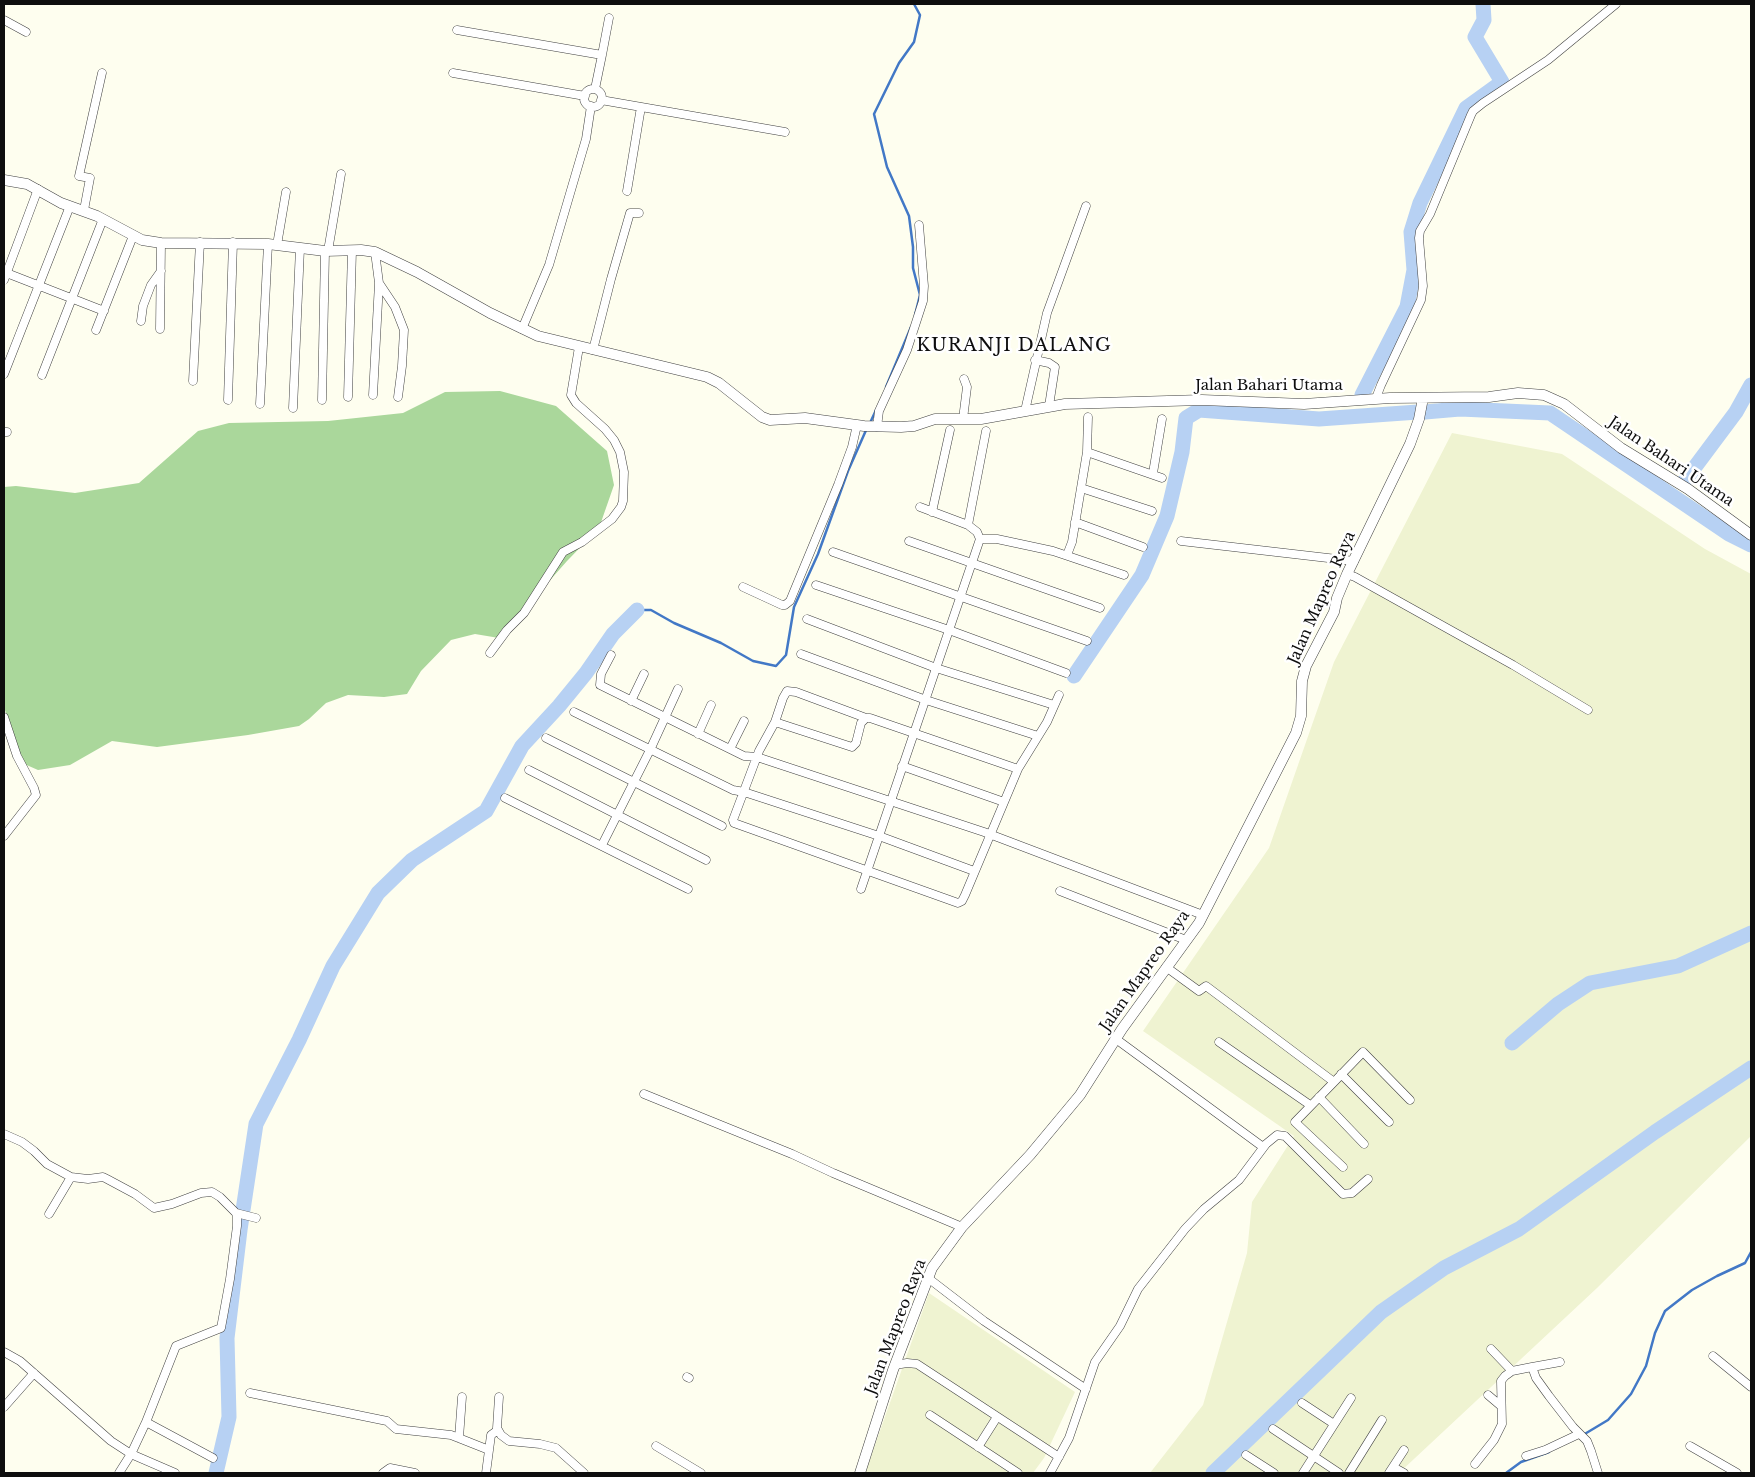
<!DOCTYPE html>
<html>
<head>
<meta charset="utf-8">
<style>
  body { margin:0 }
  #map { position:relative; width:1755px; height:1477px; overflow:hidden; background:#fefeef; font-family:"Libre Baskerville",serif }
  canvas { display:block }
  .frame { position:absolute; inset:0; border:5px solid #0e0e0e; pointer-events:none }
</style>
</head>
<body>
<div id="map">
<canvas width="1755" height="1477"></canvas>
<div class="frame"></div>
</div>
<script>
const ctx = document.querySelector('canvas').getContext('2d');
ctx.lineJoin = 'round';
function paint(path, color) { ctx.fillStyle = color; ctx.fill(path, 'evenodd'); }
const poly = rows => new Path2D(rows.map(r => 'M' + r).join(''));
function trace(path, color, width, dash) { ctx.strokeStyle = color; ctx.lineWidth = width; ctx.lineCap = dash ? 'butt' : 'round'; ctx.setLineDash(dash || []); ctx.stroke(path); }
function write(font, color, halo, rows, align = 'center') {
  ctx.font = font + ' "Libre Baskerville",serif'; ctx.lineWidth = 5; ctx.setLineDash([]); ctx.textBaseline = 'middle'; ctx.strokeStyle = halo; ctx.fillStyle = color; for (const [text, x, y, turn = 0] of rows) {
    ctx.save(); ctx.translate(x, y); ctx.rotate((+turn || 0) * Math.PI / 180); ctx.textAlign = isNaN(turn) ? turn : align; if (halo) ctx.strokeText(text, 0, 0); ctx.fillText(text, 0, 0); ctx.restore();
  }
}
paint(poly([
  [1452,433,1562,454,1705,549,1751,574,1751,1136,1597,1288,1399,1473,1150,1473,1203,1405,1247,1253,1252,1202,1294,1136,1143,1031,1269,848,1334,662],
  [929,1293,1075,1392,1044,1458,1033,1473,865,1473]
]), '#eff3d1');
paint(poly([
  [500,391,556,406,607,451,614,485,599,528,567,561,499,638,475,634,451,640,421,671,407,694,384,697,348,695,326,703,309,719,299,726,248,735,157,747,112,741,70,765,38,770,22,763,4,707,4,487,16,486,75,493,139,483,198,431,229,423,328,421,403,413,445,392]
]), '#aad79b');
trace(poly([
  [914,4,920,15,914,42,899,63,874,114,887,167,909,216,913,247,913,268,920,295,915,315],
  [886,387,911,327],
  [870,423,876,410],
  [637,610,651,610,674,623,721,643,753,661,776,666,786,655,794,607,818,554,848,471,867,428],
  [1583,1435,1608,1420,1631,1394,1646,1366,1655,1333,1665,1311,1692,1290,1717,1276,1745,1263,1751,1252],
  [1506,1473,1521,1462,1549,1452]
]), '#4278c6', 2.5);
trace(poly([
  [1362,395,1407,307,1414,270,1411,232,1420,203,1466,108,1502,82,1475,37,1484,20,1483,4],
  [1425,412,1460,409,1550,413,1729,534,1751,545],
  [1683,483,1736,412,1751,385],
  [1074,676,1142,575,1167,516,1182,452,1186,418,1199,410,1319,419,1418,412],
  [1512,1043,1558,1004,1590,983,1678,966,1751,933],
  [216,1473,229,1417,227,1338,240,1230,256,1124,299,1040,333,966,378,893,412,860,486,811,522,746,559,706,586,673,613,634,637,610],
  [1213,1473,1381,1312,1444,1268,1519,1229,1655,1132,1751,1068]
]), '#b7d1f3', 15);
const minor = poly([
  [4,20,26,32],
  [457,30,602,55,595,89],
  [602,55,609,18],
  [453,73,585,96],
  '584 98a9 9 0 1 1 18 0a9 9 0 1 1-18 0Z',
  [601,100,785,132],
  [627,191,641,107],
  [84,210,90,178,79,176,102,73],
  [277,245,286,192],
  [328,251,341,174],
  [375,252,379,283,395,307,404,330,402,366,398,397],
  [4,272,104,311],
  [4,280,38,189],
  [141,321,143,306,151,285,161,271],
  [160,329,161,243],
  [522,329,549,265,586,139,591,106],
  [96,330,133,236],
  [593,350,611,279,630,213,639,213],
  [1035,360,1049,363,1055,367,1049,406],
  [4,374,70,206],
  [42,375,103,219],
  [193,381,200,242],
  [373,395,379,283],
  [348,397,352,250],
  [1376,398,1381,385,1421,300,1423,286,1419,238,1420,231,1430,214,1471,115,1473,111,1483,103,1548,60,1616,4],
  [228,400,233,242],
  [322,400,325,251],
  [260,404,268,244],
  [293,408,300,248],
  [1025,411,1047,313,1086,206],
  [963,419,967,387,964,379],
  [877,427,879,411,907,350,923,301,924,286,919,225],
  [4,432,7,432],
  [1087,452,1162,478],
  [1153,473,1162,419],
  [1081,488,1152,511],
  [920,507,968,525,977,532,980,539],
  [932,512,950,430],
  [1075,522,1143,547],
  [968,525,986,431],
  [909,541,1100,608],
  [1181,541,1354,561],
  [833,552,1087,641],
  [1067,555,1072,542,1087,452,1088,417],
  [1347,574,1355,577,1513,665,1588,710],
  [816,585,949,630,1066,673],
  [743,587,782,605,785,605,790,601,838,485,852,447,857,425],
  [807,619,936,668,1054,705],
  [490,653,507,630,524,613,563,552,582,542,612,519,621,507,623,501,624,472,620,452,614,440,605,429,576,403,571,395,579,347],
  [801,654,926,700,1038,736],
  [611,655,601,674,600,685,744,756,757,757,984,832,1203,915],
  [631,701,644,674],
  [574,712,733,790,744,792,879,836,974,871],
  [4,717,17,756,34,788,36,795,4,836],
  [866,718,796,692,787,691,783,698,775,722,759,751,733,820,734,823,958,903,962,901,965,895,1018,769,1047,722,1059,695],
  [775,722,852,747,856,743,861,723,866,718,870,718,1018,769],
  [698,734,711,705],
  [546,738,722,826],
  [730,749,744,721],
  [902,766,1004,802],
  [529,770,706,860],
  [505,798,688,889],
  [602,845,650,750,678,689],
  [861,889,980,539,997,539,1053,551,1124,575],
  [1060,891,1186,940],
  [1166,967,1199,991,1206,986,1334,1082,1295,1122,1343,1167],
  [1116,1039,1263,1147],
  [1219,1042,1310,1105],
  [1341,1074,1389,1122],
  [1334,1082,1363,1052,1410,1100],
  [644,1094,792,1154,833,1173,962,1227],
  [1319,1097,1364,1144],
  [4,1134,22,1142,34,1151,47,1164,71,1177,88,1179,103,1177,107,1179,135,1194,154,1208,172,1204,201,1193,212,1192,220,1197,237,1214,237,1226,230,1279,221,1328,176,1346,146,1422,131,1454,119,1473],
  [236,1213,256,1218],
  [49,1214,71,1177],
  [928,1278,984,1321,1086,1389],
  [1491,1349,1512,1371],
  [4,1352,20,1361,111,1441,131,1454,175,1473],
  [1713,1356,1751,1387],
  [895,1365,907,1363,917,1364,1059,1457],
  [1532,1367,1560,1362],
  [687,1377,689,1378],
  [250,1393,387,1421,396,1429,451,1435,489,1450],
  [1488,1395,1501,1406],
  [499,1397,497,1428,501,1435,509,1441,540,1444,556,1448,584,1473],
  [1302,1403,1334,1424],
  [4,1407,34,1373],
  [930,1415,1018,1473],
  [146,1422,213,1458],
  [1273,1429,1339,1473],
  [459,1438,462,1397],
  [656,1446,701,1473],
  [1690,1446,1737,1473],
  [978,1447,997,1417],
  [1246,1455,1274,1473],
  [1526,1456,1545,1450,1579,1434],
  [1475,1464,1494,1440,1502,1424,1501,1381,1505,1376,1512,1371,1532,1367,1536,1378,1549,1396,1573,1427,1587,1441,1591,1451,1598,1473],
  [1393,1467,1404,1473],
  [383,1473,390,1468,415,1473],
  [486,1473,491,1435,498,1430],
  [1050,1473,1069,1438,1095,1362,1120,1326,1138,1289,1185,1229,1204,1209,1239,1180,1266,1144,1277,1135,1285,1136,1343,1194,1352,1193,1368,1179],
  [1303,1473,1351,1398],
  [1349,1473,1382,1420],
  [1389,1473,1404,1450]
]);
const tertiary = poly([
  [4,180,27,184,61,203,97,216,142,240,161,243,268,244,325,251,361,250,375,252,417,272,490,313,538,336,707,377,719,383,762,417,770,420,805,418,864,426,901,427,914,426,935,419,981,419,1065,404,1202,400,1304,404,1390,398,1489,397,1518,393,1544,395,1564,404,1621,448,1688,489,1751,535],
  [860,1473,893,1370,932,1268,962,1227,1030,1155,1080,1095,1122,1029,1199,923,1296,733,1301,716,1302,681,1306,666,1334,612,1337,598,1347,574,1410,444,1419,419,1423,398]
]);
trace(minor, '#414141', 9);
trace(tertiary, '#414141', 11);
trace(minor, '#fff', 8);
trace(tertiary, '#fff', 10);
write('15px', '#0e0e0e', '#fff', [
  ["Jalan Bahari Utama",1269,386],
  ["Jalan Bahari Utama",1671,462,34],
  ["Jalan Mapreo Raya",1322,598,-66],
  ["Jalan Mapreo Raya",1145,971,-55],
  ["Jalan Mapreo Raya",896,1327,-69]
]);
ctx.letterSpacing = '1px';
write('18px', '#0e0e0e', '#fff', [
  ["KURANJI DALANG",1014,346]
]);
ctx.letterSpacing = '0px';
</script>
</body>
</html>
